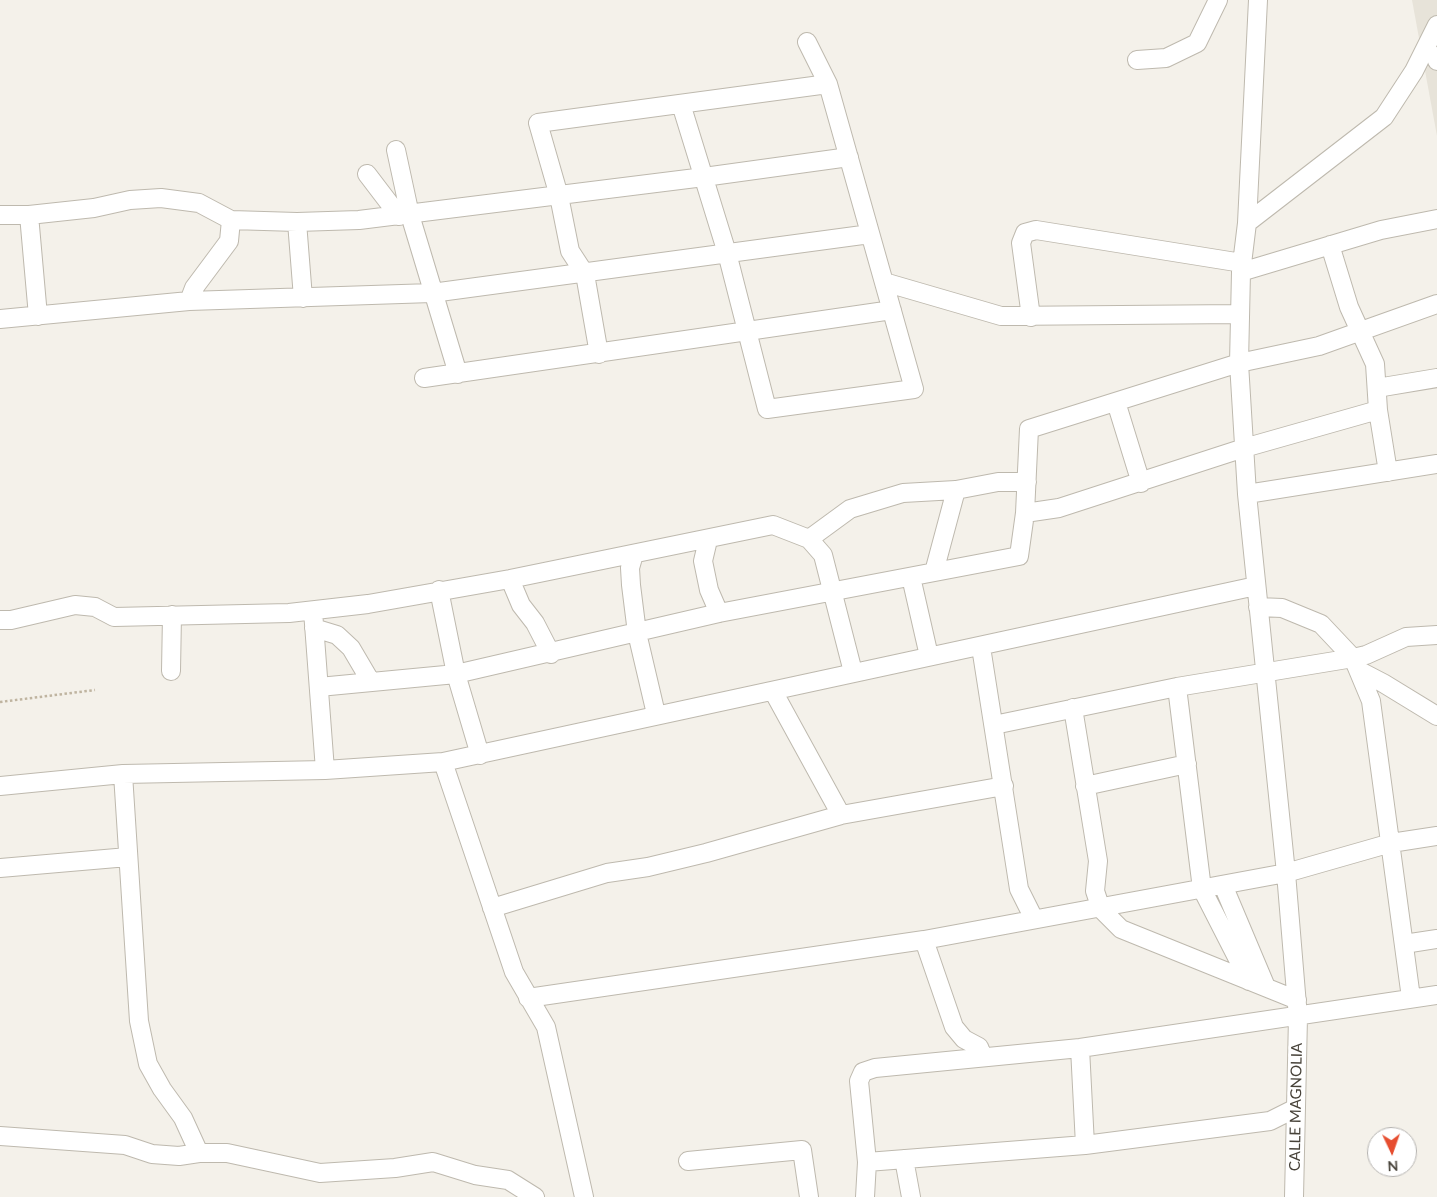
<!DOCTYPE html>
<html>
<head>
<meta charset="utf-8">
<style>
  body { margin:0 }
  #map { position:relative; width:1437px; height:1197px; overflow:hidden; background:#f4f1ea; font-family:Lato,sans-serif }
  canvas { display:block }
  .north { position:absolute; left:1367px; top:1127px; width:50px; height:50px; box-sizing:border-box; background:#fff; border:1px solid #b5b3b0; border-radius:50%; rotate:177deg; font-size:14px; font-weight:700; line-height:20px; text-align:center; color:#474239 }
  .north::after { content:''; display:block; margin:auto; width:18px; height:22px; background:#e64d2f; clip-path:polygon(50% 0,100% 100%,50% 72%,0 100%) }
</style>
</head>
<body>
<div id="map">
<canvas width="1437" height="1197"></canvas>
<div class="north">N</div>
</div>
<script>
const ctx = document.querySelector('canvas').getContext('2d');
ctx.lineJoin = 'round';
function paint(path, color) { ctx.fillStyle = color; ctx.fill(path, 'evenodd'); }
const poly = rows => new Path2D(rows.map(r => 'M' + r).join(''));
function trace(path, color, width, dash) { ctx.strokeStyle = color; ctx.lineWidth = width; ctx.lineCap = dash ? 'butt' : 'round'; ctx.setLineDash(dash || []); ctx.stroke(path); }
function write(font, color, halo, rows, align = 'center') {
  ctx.font = font + ' Lato,sans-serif'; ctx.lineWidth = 5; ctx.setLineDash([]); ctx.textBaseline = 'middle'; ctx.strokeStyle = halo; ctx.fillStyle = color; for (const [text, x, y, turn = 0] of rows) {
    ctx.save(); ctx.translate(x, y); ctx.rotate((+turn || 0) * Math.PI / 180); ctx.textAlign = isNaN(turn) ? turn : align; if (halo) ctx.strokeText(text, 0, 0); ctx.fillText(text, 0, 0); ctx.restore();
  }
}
paint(poly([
  [1412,0,1437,0,1437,136]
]), '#e7e3d9');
const minor = poly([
  [1258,0,1247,223,1241,272,1239,363,1247,494,1286,873,1298,1017,1294,1197],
  [1437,56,1437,61],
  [1137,60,1166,58,1197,43,1218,0],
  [681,104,727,253,767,409,914,389,828,84,807,42],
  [396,150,410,215,458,374],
  [367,174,399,216],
  [0,215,29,215,94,208,130,200,161,198,199,203,231,220,297,222,359,220,704,177,849,157],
  [29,215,38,316],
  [297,222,303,298],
  [1247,223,1384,117,1414,71,1437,25],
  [1330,245,1349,307,1375,364,1378,410,1388,472],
  [1241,272,1381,230,1437,219],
  [884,282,1001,316,1240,314],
  [189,301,194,288,229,241,231,220],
  [1031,317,1021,243,1025,233,1036,230,1242,263],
  [0,319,189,301,432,293,870,234],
  [599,354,585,274,570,251,559,196,538,123,828,84],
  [424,378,892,310],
  [1377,388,1437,378],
  [1116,402,1141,483],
  [1247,494,1437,464],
  [1025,513,1059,508,1244,448,1378,410],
  [809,539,850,509,903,493,956,490,998,482,1027,482],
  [708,540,703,561,709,590,719,613],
  [634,554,630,568,631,585,637,633,656,714],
  [934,572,956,490],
  [911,577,929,656],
  [510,579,521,605,535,623,551,654],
  [439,590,456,674,480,755],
  [1258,607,1282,608,1321,624,1353,658,1371,701,1411,998],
  [313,611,325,770],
  [0,620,11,620,75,605,95,607,114,617,289,613,368,604,510,579,773,525,809,539,823,555,853,672],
  [314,628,337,635,351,648,371,682],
  [981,647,1019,889,1034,919],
  [1358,670,1383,683,1437,716],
  [171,671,172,615],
  [319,687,456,674,719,613,1019,556,1025,513,1029,429,1239,363,1319,346,1437,304],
  [1177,687,1202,889,1249,981],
  [773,691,841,815],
  [1073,708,1098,861,1095,891,1101,909,1121,929,1297,1000],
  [994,725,1177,687,1353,658,1366,655,1406,637,1437,635],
  [443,762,514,972,546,1027,584,1197],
  [123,774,139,1021,148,1064,162,1089,183,1118,199,1153],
  [0,786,123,774,325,770,443,762,1256,586],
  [1085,786,1187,764],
  [0,868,128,857],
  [1223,885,1266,987],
  [492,908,607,873,648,867,706,853,841,815,1004,786],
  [924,940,954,1027,964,1039,979,1047,983,1057],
  [1404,944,1437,939],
  [528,998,924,940,1286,873,1391,843,1437,836],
  [1080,1048,1085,1145],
  [0,1136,125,1145,152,1154,179,1156,199,1153,227,1153,320,1173,395,1168,433,1162,475,1175,508,1180,535,1197],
  [904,1159,911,1197],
  [688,1161,802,1150,809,1197],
  [867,1162,1085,1145,1270,1121,1296,1108],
  [865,1197,867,1162,859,1081,863,1072,875,1068,1080,1048,1437,995]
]);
trace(minor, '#beb9ae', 20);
trace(poly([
  [0,702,95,690]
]), '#bfb4a0', 2.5, [2.5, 2.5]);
trace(minor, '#fff', 18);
write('15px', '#474239', '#fff', [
  ["CALLE MAGNOLIA",1296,1107,-89]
]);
</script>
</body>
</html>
